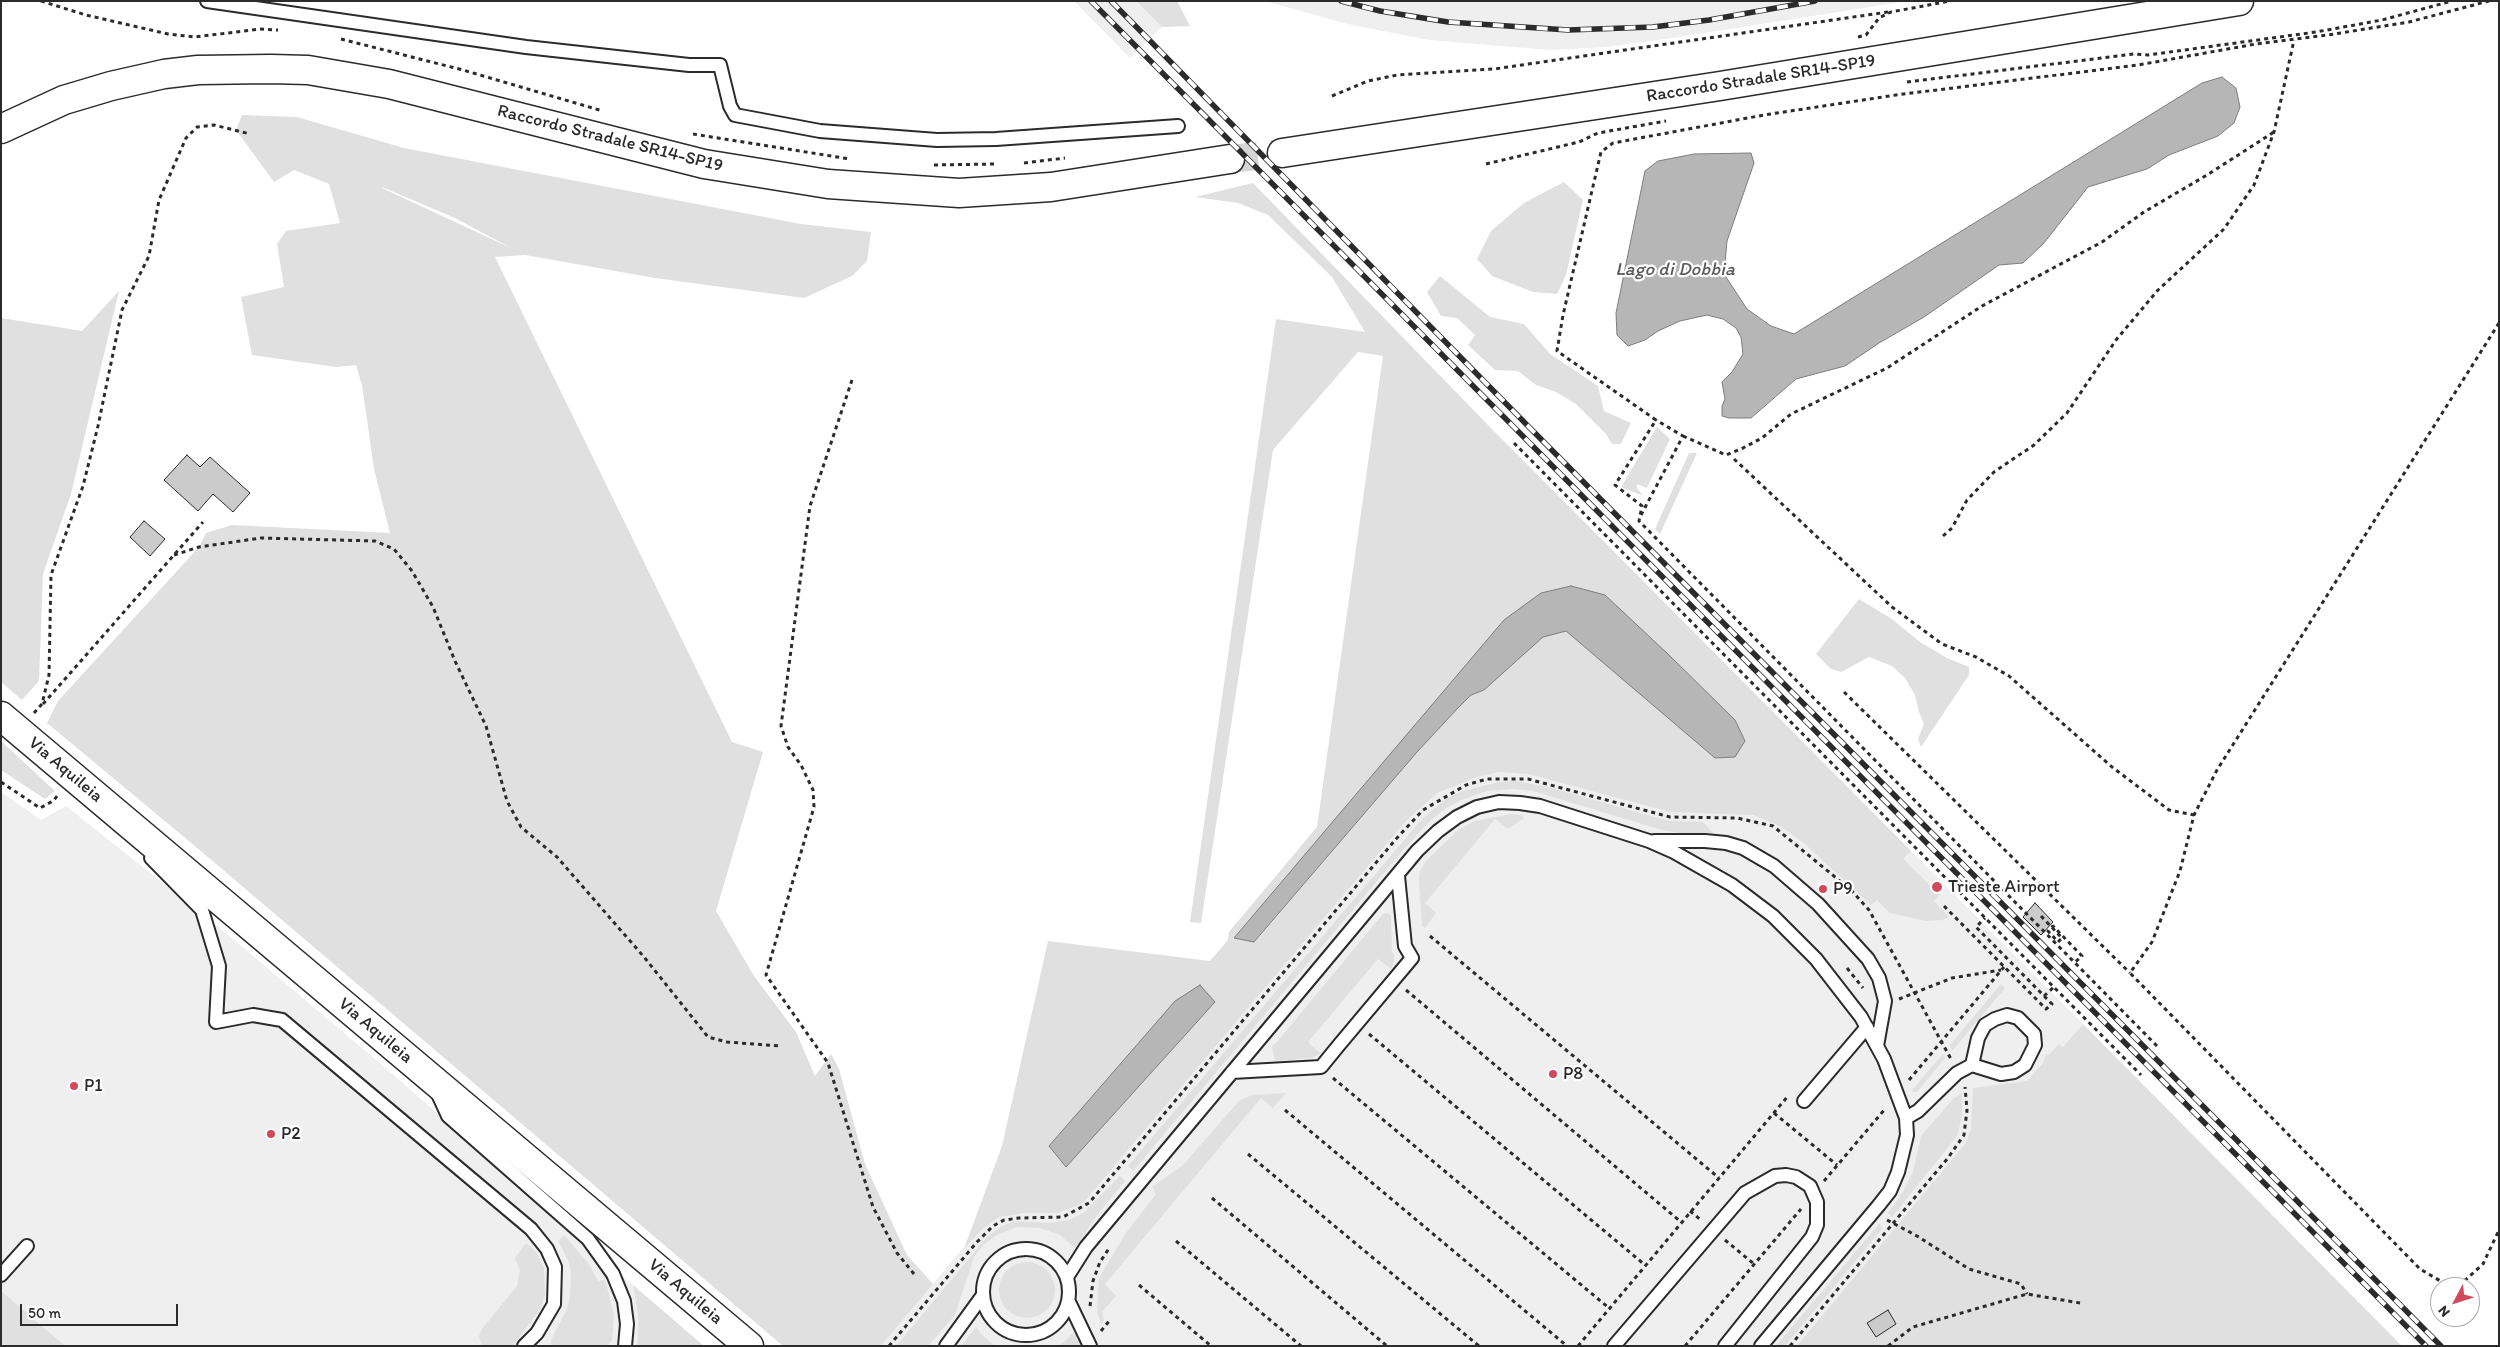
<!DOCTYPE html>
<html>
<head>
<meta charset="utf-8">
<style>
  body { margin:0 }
  #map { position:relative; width:2500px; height:1347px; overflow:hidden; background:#fff; font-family:Itim,sans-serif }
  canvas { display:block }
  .frame { position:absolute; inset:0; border:2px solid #2b2b2b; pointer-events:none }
  .north { position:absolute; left:2430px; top:1277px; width:50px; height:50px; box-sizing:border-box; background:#fff; border:1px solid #aaa; border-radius:50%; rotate:230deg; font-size:14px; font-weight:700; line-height:20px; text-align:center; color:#2b2b2b }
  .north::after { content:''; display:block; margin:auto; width:18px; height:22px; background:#d1495b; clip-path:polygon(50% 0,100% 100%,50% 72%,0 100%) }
  .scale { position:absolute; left:20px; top:1304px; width:158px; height:22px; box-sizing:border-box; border:2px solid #2b2b2b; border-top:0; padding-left:6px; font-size:15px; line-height:18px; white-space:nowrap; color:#2b2b2b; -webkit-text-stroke:4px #fff; paint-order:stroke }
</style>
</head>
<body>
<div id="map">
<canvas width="2500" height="1347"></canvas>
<div class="frame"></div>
<div class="north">N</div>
<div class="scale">50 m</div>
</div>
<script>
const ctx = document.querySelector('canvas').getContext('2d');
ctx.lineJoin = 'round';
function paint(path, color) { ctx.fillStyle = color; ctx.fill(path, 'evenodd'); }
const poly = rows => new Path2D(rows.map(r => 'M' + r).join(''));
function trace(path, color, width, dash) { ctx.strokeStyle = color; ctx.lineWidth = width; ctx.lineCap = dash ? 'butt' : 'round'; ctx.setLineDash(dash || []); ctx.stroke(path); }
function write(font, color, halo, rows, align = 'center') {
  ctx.font = font + ' Itim,sans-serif'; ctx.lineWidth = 4.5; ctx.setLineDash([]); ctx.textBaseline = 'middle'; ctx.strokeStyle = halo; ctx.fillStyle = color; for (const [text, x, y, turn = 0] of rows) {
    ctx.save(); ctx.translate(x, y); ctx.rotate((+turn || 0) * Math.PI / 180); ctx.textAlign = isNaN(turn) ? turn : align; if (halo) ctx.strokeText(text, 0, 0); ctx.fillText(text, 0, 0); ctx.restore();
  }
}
paint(poly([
  [1074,1,1136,1,1162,27,1130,58],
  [1265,1,1908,1,1679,37,1607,47,1550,50,1429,40,1347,24],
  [1508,445,2083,1024,1811,1346,881,1346,1045,1150,1228,940,1229,932,1317,827],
  [1,792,41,820,66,806,233,939,389,1071,633,1285,638,1316,637,1346,1,1346]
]), '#efefef');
paint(poly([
  [1136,1,1177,1,1190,26,1162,27],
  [242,115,297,117,404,148,801,224,871,232,867,261,852,276,804,298,655,278,525,255,495,257,732,742,763,752,716,911,754,976,796,1032,815,1076,831,1054,839,1069,865,1164,907,1255,933,1284,881,1346,783,1346,202,852,47,723,58,701,199,547,206,533,232,525,390,533,374,469,362,385,356,365,336,367,252,355,241,297,284,287,277,244,286,231,340,223,329,184,294,170,274,182,236,130],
  [382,187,455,218,511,248,382,188],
  [1564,182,1583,200,1566,275,1557,294,1533,292,1492,276,1477,259,1491,231,1524,203],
  [1253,183,1488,425,1911,851,1903,859,1940,895,1934,901,1949,917,1942,920,1926,921,1890,913,1877,900,1871,905,1805,844,1782,827,1753,815,1670,812,1528,774,1499,772,1477,777,1437,793,1406,821,1083,1203,1058,1213,1024,1213,999,1217,980,1231,966,1247,965,1246,1002,1146,1048,941,1210,961,1228,940,1229,932,1245,913,1317,827,1383,356,1358,352,1273,450,1201,923,1190,922,1276,319,1365,332,1332,277,1268,215,1238,203,1195,197],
  [1571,586,1669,655,1734,720,1745,741,1614,672,1566,631,1543,637,1484,690,1471,695,1457,709,1417,752,1255,942,1234,938],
  [1178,1043,1066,1167,1049,1146],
  [1440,276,1490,317,1524,324,1550,354,1598,386,1604,411,1631,423,1621,444,1612,444,1606,434,1576,404,1556,392,1536,385,1518,371,1495,370,1468,345,1475,335,1457,318,1441,316,1427,292],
  [119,291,71,494,43,574,39,681,22,700,1,682,1,318,82,331],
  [1657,427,1670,439,1647,488,1637,484,1637,488,1643,496,1621,487],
  [1689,453,1697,453,1660,534,1655,529],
  [1859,599,1892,619,1920,642,1947,658,1969,667,1969,675,1921,747,1918,739,1924,724,1919,712,1915,695,1905,678,1892,666,1869,657,1841,672,1831,669,1816,654],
  [1,741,55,791,45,799,1,770],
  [1516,781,1552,788,1669,821,1703,822,1713,833,1680,833,1662,830,1533,791,1514,789,1487,791,1461,800,1445,809,1431,820,1404,849,1133,1171,1128,1166,1422,819,1447,798,1463,791,1499,782],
  [1511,814,1522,815,1524,818,1508,829,1495,819,1425,903,1436,913,1425,928,1422,926,1419,880,1420,871,1426,861,1458,830,1475,821],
  [1388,913,1391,916,1392,953,1394,953,1394,961,1391,969,1378,959,1308,1042,1320,1053,1318,1055,1311,1058,1275,1061,1272,1046,1277,1042,1383,914],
  [2001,984,2005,988,1952,1051,1950,1045],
  [2083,1024,2402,1346,1797,1346,1965,1144,1971,1130,1973,1088,2027,1081,2043,1063,2046,1054,2049,1055,2059,1044,2063,1047],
  [1943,1054,1945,1058,1917,1092,1913,1092,1912,1090],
  [1286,1093,1273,1108,1261,1098,1105,1284,1116,1296,1102,1312,1104,1320,1101,1324,1097,1312,1099,1278,1126,1233,1156,1194,1152,1187,1183,1165,1240,1100,1255,1094,1255,1095],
  [1962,1093,1962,1117,1957,1136,1892,1217,1888,1213,1903,1192,1913,1171,1921,1136,1953,1099],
  [1120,1176,1125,1181,1097,1215,1075,1248,1060,1235,1040,1228,1017,1227,997,1235,984,1244,974,1257,955,1315,928,1346,896,1346,987,1237,1002,1226,1014,1221,1049,1223,1069,1220,1083,1213],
  [1880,1223,1882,1229,1785,1346,1776,1346],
  [564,1235,589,1264,598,1281,604,1280,606,1283,614,1315,612,1340,608,1346,551,1346,551,1340,567,1309,570,1297,571,1271,568,1260,558,1241],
  [526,1243,536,1252,544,1267,545,1295,541,1308,513,1346,482,1346,479,1336,482,1329,517,1286,520,1270,515,1258],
  '999 1290a28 28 0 1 1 56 0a28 28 0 1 1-56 0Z',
  [633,1285,704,1346,637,1346,638,1316],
  [1,1291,65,1346,1,1346],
  [976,1327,981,1334,995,1346,961,1346],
  [1074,1332,1083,1346,1058,1346,1066,1340]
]), '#e0e0e0');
const water = poly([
  [2222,77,2236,88,2240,107,2234,123,2218,136,2169,155,2147,169,2088,187,2044,243,2023,263,1999,265,1924,317,1879,343,1845,366,1796,379,1751,418,1729,418,1722,416,1722,406,1725,399,1722,382,1732,372,1743,354,1741,337,1736,328,1723,319,1707,315,1680,321,1658,331,1645,340,1628,346,1617,335,1616,313,1645,171,1658,161,1694,154,1751,153,1754,163,1727,241,1724,274,1747,309,1771,326,1794,334,2202,83,2222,77],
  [1571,586,1605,595,1669,655,1735,720,1745,741,1735,757,1715,758,1566,631,1543,637,1484,690,1471,695,1457,709,1417,752,1254,942,1234,938,1504,620,1541,593,1571,586],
  [1200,985,1215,1002,1066,1167,1049,1146,1175,1001,1200,985]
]);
paint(water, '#b6b6b6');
trace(water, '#7e7e7e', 1);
const building = poly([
  [187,455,200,467,210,457,250,493,233,512,213,494,198,511,164,480,187,455],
  [144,521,165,539,150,556,130,537,144,521],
  [2035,903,2053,922,2041,935,2023,917,2035,903],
  [1888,1310,1896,1324,1876,1337,1867,1323,1888,1310]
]);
paint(building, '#cbcbcb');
trace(building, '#2b2b2b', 1);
trace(poly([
  [1230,159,1282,153]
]), '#d5d5d5', 28, [28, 14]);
const lane = poly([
  [207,1,526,47,689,65,720,65,730,106,735,115,820,131,937,140,996,139,1178,126],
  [1654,841,1705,841,1726,843,1743,848,1774,866,1818,904,1868,959,1879,978,1885,1001,1877,1046],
  [151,858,202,910,219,966,216,1022,253,1015,282,1020,531,1229,547,1249,555,1267,554,1304,537,1333,524,1346],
  [1232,1072,1321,1067,1339,1045,1412,958,1405,946,1398,876],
  [437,1092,448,1116,588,1239,613,1274,624,1301,627,1324,625,1346],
  [1804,1101,1867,1027],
  [1906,1118,1918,1111,1957,1073,1972,1065,2001,1074,2014,1072,2025,1065,2035,1045,2034,1034,2018,1018,2007,1015,1995,1019,1985,1025,1978,1038,1972,1065],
  '983 1292a43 43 0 1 1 86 0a43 43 0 1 1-86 0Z',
  [1,1275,27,1246],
  [1067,1277,1086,1247,1417,851,1438,831,1457,817,1477,807,1499,802,1520,803,1540,806,1649,841,1674,852,1732,885,1773,916,1816,959,1861,1017,1884,1059,1906,1118,1907,1135,1898,1172,1890,1191,1879,1205,1761,1346],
  [1069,1302,1090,1346],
  [946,1346,983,1295],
  [1614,1346,1745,1193,1775,1176,1786,1175,1796,1177,1810,1186,1817,1202,1817,1225,1812,1237,1725,1346]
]);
const primary = poly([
  [1,129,64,100,111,86,164,74,198,70,271,69,308,70,389,84,704,164,828,184,959,193,1051,187,1230,159],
  [1282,153,1720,86,2239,1],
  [1,716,749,1346]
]);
trace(lane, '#2b2b2b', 16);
trace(primary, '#2b2b2b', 31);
trace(poly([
  [41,1,86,15,168,34,195,37,260,29,278,30],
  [1858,37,1866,35,1879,18,1891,12,1950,1],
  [341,39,463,70,603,111],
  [1907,82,2134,54,2148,55,2316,32,2382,20,2452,1],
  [1332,96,1368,81,1397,75,1494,69,1888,12],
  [693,134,850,159],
  [1024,163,1065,158],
  [1486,164,1579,142,1598,133,1666,121],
  [934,165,997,164],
  [2499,323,2217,770,2194,815,2180,871,2152,942,2130,973,2420,1269,2449,1286,2461,1284,2483,1264,2499,1230],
  [852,380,810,506,781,726,788,747,801,765,813,790,814,807,766,975,828,1063,873,1207,897,1253,914,1274],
  [1683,436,1726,455,1743,448,1762,438,1791,414,1887,368,1982,306,2102,242,2144,212,2207,175,2274,132],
  [1514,443,2141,1075],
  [1734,459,1892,607,1942,644,1976,657,2009,676,2112,767,2169,810,2194,815],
  [1641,515,1683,436,1656,420],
  [1943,536,1952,528,1967,500,1994,472,2034,445,2067,413,2116,340,2158,290,2224,229,2254,185,2274,132,2294,40],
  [174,555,199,547,261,538,375,541,394,549,412,571,433,607,455,661,486,726,507,801,521,827,557,857,644,957,708,1037,727,1042,780,1046],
  [1844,692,2130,973],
  [43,704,203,522],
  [34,713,42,704,49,675,51,575,83,486,98,426,122,310,149,256,159,200,186,138,197,127,214,125,250,134],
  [1,782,40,808,53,801,58,795],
  [1944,906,2046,1009,2052,1004,1976,927,1985,918],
  [2041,916,2062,938,2058,942,2048,931,2053,926,2082,956,2074,963],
  [1430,936,1719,1178],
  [1847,968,1863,988],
  [1406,990,1681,1222],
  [2044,996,2054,987],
  [1899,999,1952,978,2001,970],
  [1369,1034,1645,1265],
  [2157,1046,1639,521,1642,506,1615,485,1656,420,1557,351,1563,315,1601,152,1613,143,1764,115,1896,95,2138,65,2256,44,2328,35,2409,22,2489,1],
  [1333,1078,1609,1308],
  [1909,1080,2004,967],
  [1285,1110,1567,1346],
  [1774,1113,1837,1165],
  [1248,1154,1479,1346],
  [1824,1181,1885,1109],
  [1212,1198,1387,1346],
  [1690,1211,1701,1220],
  [1887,1220,1917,1236,1969,1269,2021,1284,2027,1294],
  [1725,1240,1754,1264],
  [1176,1241,1301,1346],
  [1139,1285,1211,1346],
  [1090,1306,1093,1281,1100,1262,1110,1247],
  [1101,1331,1110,1320],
  [889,1346,977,1242,993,1226,1004,1220,1019,1218,1063,1217,1089,1203,1396,839,1423,810,1466,785,1487,779,1528,779,1670,817,1737,818,1773,826,1852,891,1869,910,1951,1059],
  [1578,1346,1788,1096],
  [1685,1346,1801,1209],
  [1790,1346,1948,1158,1964,1135,1967,1110,1965,1087],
  [1888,1346,1913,1327,2027,1294,2080,1303]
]), '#2b2b2b', 3, [4, 4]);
trace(lane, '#fff', 12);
trace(primary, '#fff', 28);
const rail = poly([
  [1091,1,2426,1346],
  [1111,1,1527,425,2441,1346],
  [1341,1,1380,11,1448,22,1568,30,1653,27,1709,20,1815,1]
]);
trace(rail, '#2b2b2b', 5.5);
trace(rail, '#fff', 4, [11]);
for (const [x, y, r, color] of [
  [1937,887,6,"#d1495b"],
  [1823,889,5,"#d1495b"],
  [1553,1074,5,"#d1495b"],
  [74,1086,5,"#d1495b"],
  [271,1134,5,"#d1495b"]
]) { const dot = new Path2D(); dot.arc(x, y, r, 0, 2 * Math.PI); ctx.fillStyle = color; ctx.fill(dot); trace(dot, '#fff', 2); }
write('18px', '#2b2b2b', '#fff', [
  ["Raccordo Stradale SR14-SP19",1761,79,-9],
  ["Raccordo Stradale SR14-SP19",610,139,14],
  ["Via Aquileia",65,770,40],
  ["Via Aquileia",375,1031,40],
  ["Via Aquileia",685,1292,40]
]);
write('18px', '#2b2b2b', '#fff', [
  ["Trieste Airport",1948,887],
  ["P9",1833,889],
  ["P8",1563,1074],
  ["P1",84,1086],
  ["P2",281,1134]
], 'left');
write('italic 19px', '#5c5c5c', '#fff', [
  ["Lago di Dobbia",1675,270]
]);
</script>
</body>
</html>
